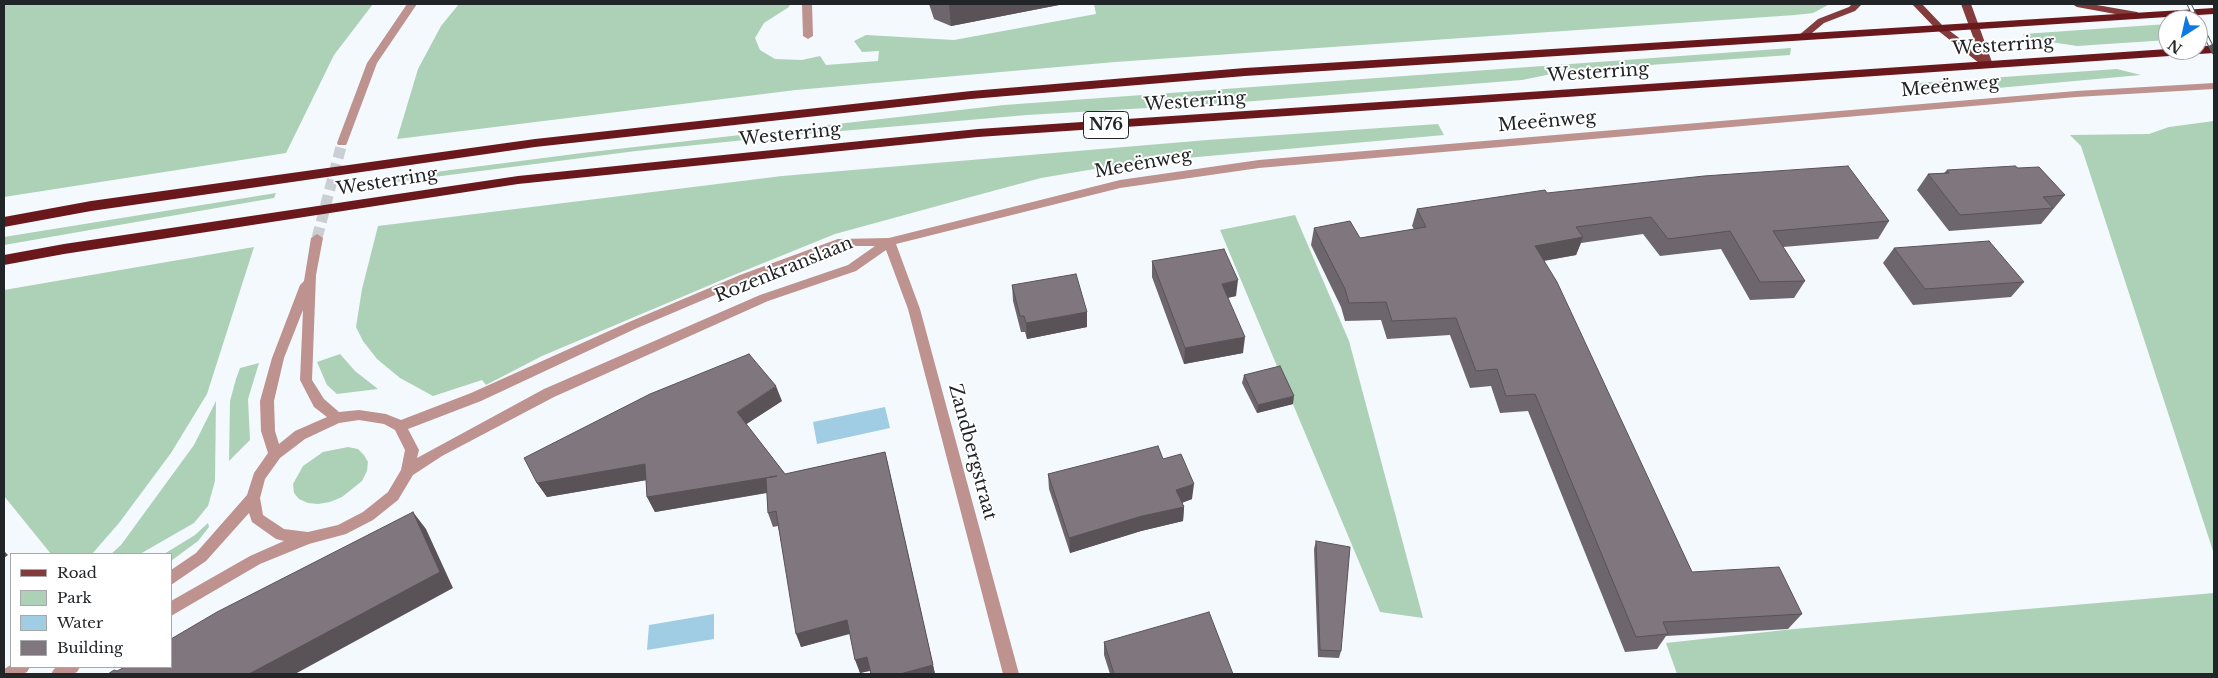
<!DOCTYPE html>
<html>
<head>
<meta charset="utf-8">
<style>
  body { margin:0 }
  #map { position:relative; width:2218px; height:678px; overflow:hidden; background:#f4f9fe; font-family:"Libre Baskerville",serif }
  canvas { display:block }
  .frame { position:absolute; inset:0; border:5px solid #222528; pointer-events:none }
  .legend { position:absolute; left:10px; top:553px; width:162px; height:115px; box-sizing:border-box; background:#fff; border:1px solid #a7a8a9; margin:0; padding:6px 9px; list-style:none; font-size:15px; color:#222528 }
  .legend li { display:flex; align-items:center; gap:10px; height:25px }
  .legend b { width:25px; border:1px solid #a7a8a9 }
  .north { position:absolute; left:2158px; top:10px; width:50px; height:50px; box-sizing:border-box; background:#fff; border:1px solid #a7a8a9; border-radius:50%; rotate:215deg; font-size:14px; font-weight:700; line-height:20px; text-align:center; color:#222528 }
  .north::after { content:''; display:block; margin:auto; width:18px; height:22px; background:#0e79e0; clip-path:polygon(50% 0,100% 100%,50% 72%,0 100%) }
</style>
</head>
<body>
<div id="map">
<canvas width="2218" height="678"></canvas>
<div class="frame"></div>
<ul class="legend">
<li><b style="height:6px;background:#833b3b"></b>Road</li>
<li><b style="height:14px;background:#acd1b6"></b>Park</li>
<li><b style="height:14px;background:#a0cde3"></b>Water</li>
<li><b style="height:14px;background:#7f777d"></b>Building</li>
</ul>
<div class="north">N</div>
</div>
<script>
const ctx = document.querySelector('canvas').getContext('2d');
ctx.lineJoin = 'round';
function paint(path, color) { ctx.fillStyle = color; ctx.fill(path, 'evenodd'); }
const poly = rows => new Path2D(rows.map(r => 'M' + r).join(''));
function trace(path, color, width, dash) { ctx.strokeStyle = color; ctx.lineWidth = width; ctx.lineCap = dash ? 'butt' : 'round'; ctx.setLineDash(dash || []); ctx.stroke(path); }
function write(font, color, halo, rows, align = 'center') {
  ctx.font = font + ' "Libre Baskerville",serif'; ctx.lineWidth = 4; ctx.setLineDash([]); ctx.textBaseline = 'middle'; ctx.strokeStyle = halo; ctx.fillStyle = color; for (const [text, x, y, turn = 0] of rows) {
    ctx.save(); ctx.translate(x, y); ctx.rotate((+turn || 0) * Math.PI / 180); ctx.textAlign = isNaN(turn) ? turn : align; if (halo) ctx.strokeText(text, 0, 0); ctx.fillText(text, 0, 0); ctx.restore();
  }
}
paint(poly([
  [4,4,373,4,334,55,286,153,4,197],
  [459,4,790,4,789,7,764,23,755,38,760,50,775,59,802,60,820,56,826,65,878,61,879,51,862,52,854,41,866,35,954,40,1096,14,1094,4,1830,4,1813,13,1795,15,1115,62,796,90,397,139,418,69,441,26],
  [2168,24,2168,40,2077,46,2025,38,2023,34],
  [1791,48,1790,55,1566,71,1522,80,1216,104,1027,115,795,135,636,151,387,183,389,178,582,153,1004,105],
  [2117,69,2141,75,1909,96,1918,83],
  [2214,121,2214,554,2081,146,2070,135,2149,134,2169,127],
  [1438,124,1444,135,1130,163,1041,178,952,202,835,234,729,277,542,356,486,385,482,380,433,396,400,378,377,359,363,341,356,327,362,289,378,226,782,176,1207,140],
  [276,193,274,198,4,245,4,237],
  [1295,215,1349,341,1423,618,1380,612,1220,230],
  [254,247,207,394,171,453,119,523,92,554,51,554,4,496,4,290],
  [340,354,355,371,378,389,337,394,327,385,317,362],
  [259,363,248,399,250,440,229,461,230,401,236,379,240,368],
  [216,401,215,481,208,506,194,523,140,554,111,554,121,545,194,445],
  [348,447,358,449,364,455,368,462,367,471,362,481,342,497,330,502,318,504,308,503,299,499,294,493,293,484,303,466,323,452],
  [208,523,209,527,198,541,171,561,171,554,164,554,195,535],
  [2214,593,2214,674,1677,674,1666,643,1794,629]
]), '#acd1b6');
paint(poly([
  [885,407,890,428,817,444,813,422],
  [714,614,714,639,647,650,649,625]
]), '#a0cde3');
trace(poly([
  [317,238,342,143]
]), '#cacfd3', 11, [11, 5.5]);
paint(poly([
  [407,4,417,4,377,63,347,143,346,145,338,145,337,143,367,63,407,4],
  [802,4,812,4,813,36,808,39,803,36,802,4],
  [2214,83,2214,89,2076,97,1259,168,1120,188,896,244,920,309,1019,674,1003,674,908,309,886,250,856,271,768,301,554,397,442,456,413,475,398,500,373,520,346,534,309,544,260,564,171,616,171,601,250,556,284,541,276,539,252,522,249,513,206,561,171,585,171,570,196,553,247,495,254,473,268,453,261,431,260,401,272,358,300,285,304,281,311,238,317,234,323,238,316,275,312,380,324,399,339,412,359,410,386,414,401,420,471,393,629,322,740,275,838,239,889,238,1120,180,1259,160,2076,91,2214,83],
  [843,246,875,246,848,265,760,295,544,389,417,458,419,450,408,429,481,401,637,328,748,281,843,246],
  [303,310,300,380,314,407,327,417,295,431,279,444,275,431,274,401,284,358,303,310],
  [359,420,384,424,395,430,405,450,401,470,388,492,363,512,338,525,308,532,284,529,263,515,260,498,265,479,280,458,305,439,339,423,359,420],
  [11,665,11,667,30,667,27,672,23,674,4,674,4,669,11,665],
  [57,667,80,667,77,672,73,674,51,674,54,669,57,667]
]), '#bd928f');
paint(poly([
  [1852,4,1862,4,1855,11,1824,23,1806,38,1803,39,1798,36,1818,19,1849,7,1852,4],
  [1912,4,1922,4,1942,25,1979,53,1961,4,1971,4,1993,65,1992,67,1984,67,1936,29,1912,4],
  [2072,4,2091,4,2137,12,2142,15,2137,18,2077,7,2072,4]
]), '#833b3b');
paint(poly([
  [2214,8,2214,14,1245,76,971,99,535,147,91,211,4,227,4,217,91,201,535,139,971,91,1245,68,2214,8],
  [2214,45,2214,53,978,137,518,184,64,254,4,265,4,255,64,244,518,176,978,129,2168,49,2198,50,2198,47,2214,45]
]), '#6b181d');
const rail = poly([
  [2189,4,2197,20],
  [2198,21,2214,52]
]);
trace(rail, '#595d60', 5);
trace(rail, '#fff', 3, [9]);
paint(poly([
  [929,4,1064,4,951,26,934,19],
  [2018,168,2065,195,2041,224,1949,231,1917,190,1928,174,1944,173,1947,170],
  [1547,193,1889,221,1878,239,1783,247,1805,281,1794,298,1750,300,1721,249,1660,256,1643,234,1581,243,1576,255,1544,261,1692,572,1802,614,1788,629,1666,636,1657,649,1625,652,1528,411,1500,413,1491,386,1470,388,1450,335,1387,339,1381,320,1345,321,1341,307,1311,245,1314,228,1360,238,1414,229,1412,226,1417,209],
  [1894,248,2024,282,2011,297,1913,305,1883,263],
  [1152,261,1236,296,1228,298,1243,353,1184,364,1152,277],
  [1012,285,1087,312,1087,327,1027,339,1025,332,1021,332,1013,301],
  [1244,375,1293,404,1257,413,1242,383],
  [782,401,746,424,785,474,885,452,935,674,871,674,870,671,860,673,850,634,801,647,778,526,773,527,768,513,767,493,655,512,647,497,646,480,547,497,537,483],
  [1163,459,1192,499,1182,503,1184,507,1183,521,1141,531,1070,553,1049,489,1048,474],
  [1316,541,1341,651,1339,658,1318,657,1314,549],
  [1104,642,1233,674,1110,674,1104,655]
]), '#6d666c');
paint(poly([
  [949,4,1064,4,951,26],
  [1583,237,1576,255,1529,263,1535,246],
  [1238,280,1236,296,1220,299,1222,284],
  [1087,312,1087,327,1027,339,1026,323],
  [1245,337,1243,353,1184,364,1185,348],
  [776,386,782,401,742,427,737,412],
  [1294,396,1293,404,1257,413,1258,405],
  [885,452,935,674,900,674],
  [645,464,653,479,547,497,537,483],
  [777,476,782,490,655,512,647,497],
  [1194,484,1192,499,1175,505,1176,490],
  [1184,507,1183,521,1141,531,1070,553,1069,538,1142,516],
  [413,512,426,529,453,588,295,674,249,674],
  [4,551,8,555,4,558],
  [847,620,851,633,801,647,796,634],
  [867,657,872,670,860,673,855,660]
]), '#595358');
const building = poly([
  [1848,166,1889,221,1773,231,1805,281,1760,282,1730,231,1668,239,1651,217,1576,227,1583,237,1535,246,1557,282,1692,572,1779,567,1802,614,1663,622,1668,634,1636,637,1535,394,1506,396,1497,369,1476,371,1456,318,1392,321,1386,302,1349,303,1345,289,1314,228,1350,221,1360,238,1426,227,1417,209,1545,190,1547,193,1704,176,1848,166],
  [2015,166,2018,168,2039,167,2065,195,2043,197,2053,208,1960,215,1928,174,1949,173,1947,170,2015,166],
  [1989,241,2024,282,1925,289,1894,248,1989,241],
  [1224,249,1238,280,1222,284,1245,337,1185,348,1152,261,1224,249],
  [1076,274,1087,312,1026,323,1024,316,1020,316,1012,285,1076,274],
  [749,354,776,386,737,412,785,474,885,452,933,665,900,674,871,674,867,657,855,660,847,620,796,634,776,511,768,513,766,478,777,476,647,497,645,464,537,483,524,458,650,394,749,354],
  [1280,366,1294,396,1258,405,1244,375,1280,366],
  [1158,446,1163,459,1181,454,1194,484,1176,490,1184,507,1142,516,1069,538,1048,474,1158,446],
  [413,512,440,572,249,674,108,674,114,670,117,671,125,667,171,667,171,639,217,612,413,512],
  [1316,541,1350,547,1341,651,1320,650,1316,541],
  [1209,612,1233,674,1114,674,1104,642,1209,612]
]);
paint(building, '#7f777d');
trace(building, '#595358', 1);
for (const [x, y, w] of [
  [1106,125,45]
]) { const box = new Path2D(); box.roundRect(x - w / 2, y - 13.5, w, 27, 4); ctx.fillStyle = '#fff'; ctx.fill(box); trace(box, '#222528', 1); }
write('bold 16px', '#222528', null, [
  ["N76",1106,125]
]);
write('18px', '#222528', '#fff', [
  ["Westerring",2003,46,-4],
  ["Westerring",1598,73,-4],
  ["Meeënweg",1950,87,-5],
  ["Westerring",1195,102,-4],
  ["Meeënweg",1547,122,-5],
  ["Westerring",790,135,-6],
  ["Meeënweg",1143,164,-10],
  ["Westerring",387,182,-9],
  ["Rozenkranslaan",784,270,-22],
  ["Zandbergstraat",972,452,75]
]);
</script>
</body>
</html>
